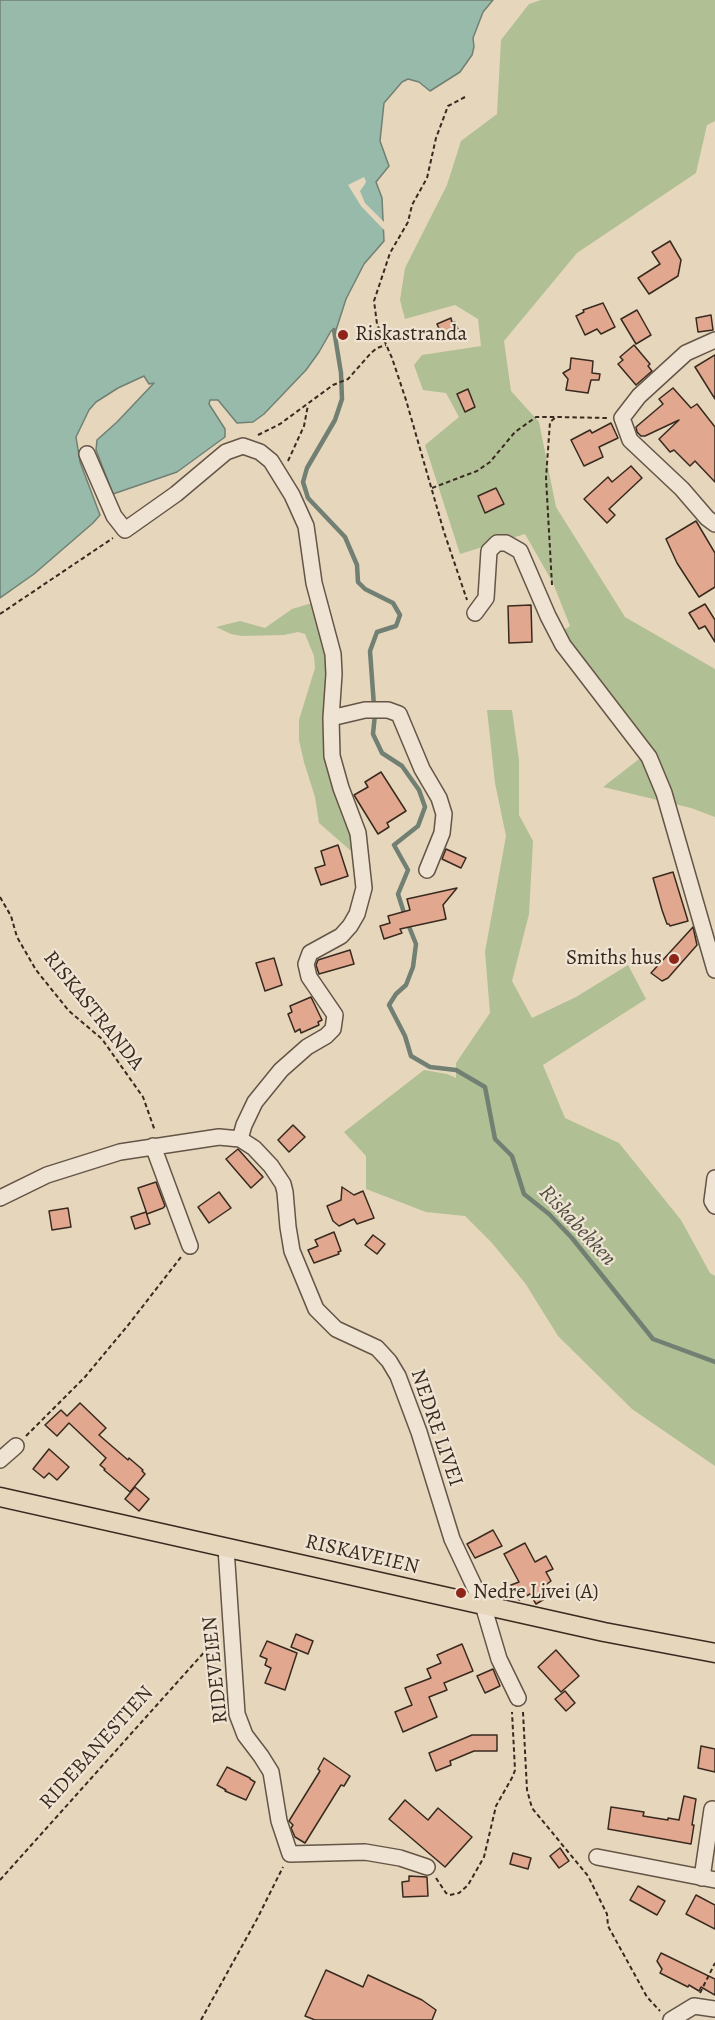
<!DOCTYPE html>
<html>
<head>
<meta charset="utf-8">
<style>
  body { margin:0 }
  canvas { display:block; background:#e6d6bc }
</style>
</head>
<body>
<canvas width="715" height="2020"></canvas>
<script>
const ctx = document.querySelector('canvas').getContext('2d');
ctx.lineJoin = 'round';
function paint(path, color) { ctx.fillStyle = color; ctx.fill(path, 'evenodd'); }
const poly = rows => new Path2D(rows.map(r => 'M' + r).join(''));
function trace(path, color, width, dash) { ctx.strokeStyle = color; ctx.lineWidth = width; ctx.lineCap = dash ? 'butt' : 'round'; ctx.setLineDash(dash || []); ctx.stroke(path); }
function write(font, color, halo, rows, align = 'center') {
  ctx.font = font + ' Alegreya,serif'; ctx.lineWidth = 4.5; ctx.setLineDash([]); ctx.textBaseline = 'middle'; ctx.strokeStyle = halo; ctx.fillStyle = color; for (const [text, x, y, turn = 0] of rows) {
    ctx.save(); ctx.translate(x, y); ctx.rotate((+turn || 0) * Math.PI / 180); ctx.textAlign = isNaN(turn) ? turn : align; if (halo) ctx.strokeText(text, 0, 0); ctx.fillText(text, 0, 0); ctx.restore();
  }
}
paint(poly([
  [541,0,715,0,715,121,707,125,696,173,577,253,504,341,511,391,539,422,556,507,625,617,715,669,715,817,691,808,603,787,652,749,611,693,561,632,570,626,553,583,525,534,460,554,425,445,459,417,446,393,423,390,414,365,422,355,481,346,478,319,455,305,405,319,400,300,405,268,447,185,461,141,497,114,501,40,529,4],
  [312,603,331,671,324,720,358,857,319,823,315,797,304,762,299,740,299,720,315,668,314,656,305,634,298,632,284,635,242,636,231,634,216,627,240,621,265,628,292,609],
  [487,710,512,710,519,760,519,815,533,841,529,914,512,981,532,1018,576,997,628,965,646,999,543,1065,565,1118,619,1143,681,1220,710,1273,715,1276,715,1466,632,1409,558,1336,525,1283,492,1243,465,1216,426,1212,366,1189,366,1156,344,1132,424,1070,447,1074,456,1078,456,1063,490,1013,485,952,506,836,495,783]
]), '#b1bf94');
const water = poly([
  [0,0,493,0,483,12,473,38,474,47,472,55,460,72,430,91,419,82,408,79,402,82,384,103,380,141,389,166,376,182,382,198,384,241,364,264,346,299,336,330,331,331,319,352,306,370,264,414,253,422,237,423,218,400,210,400,209,404,225,429,225,437,177,472,113,494,96,450,97,440,117,422,154,383,149,384,144,376,118,388,96,402,89,410,76,437,80,462,100,515,93,523,34,574,0,598,0,0]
]);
paint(water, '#97baab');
trace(water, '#718073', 1.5);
paint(poly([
  [364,177,366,181,365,184,360,191,365,203,386,224,386,229,384,230,361,206,348,185]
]), '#e6d6bc');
trace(poly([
  [334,330,341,373,342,399,335,420,307,468,303,482,308,498,345,537,357,565,358,582,365,589,393,603,400,615,396,626,377,632,370,651,374,706],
  [375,714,373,734,382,753,402,766,419,790,425,807,418,826,394,845,408,870,398,894,405,916],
  [408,924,416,944,413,967,406,985,396,994,389,1005,405,1036,411,1056,430,1067,456,1070,485,1087,495,1139,512,1156,524,1194,549,1214,572,1238,653,1339,715,1362]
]), '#718073', 4.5);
const building = poly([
  [670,241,681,260,678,276,649,294,638,278,660,264,652,252,670,241],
  [603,303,615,327,601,334,597,329,585,335,576,316,584,312,583,310,603,303],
  [637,310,651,335,636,344,621,319,637,310],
  [711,315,713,330,698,332,696,318,711,315],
  [451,318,452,323,455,322,460,334,444,340,437,324,451,318],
  [634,345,650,364,648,366,652,371,636,385,618,364,623,360,620,357,634,345],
  [715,355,715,399,695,367,715,355],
  [571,358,593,361,592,373,600,374,599,380,591,380,588,393,566,390,568,379,563,373,570,369,571,358],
  [673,388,691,408,697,404,715,427,715,482,695,461,690,466,674,450,670,452,659,439,679,420,645,436,641,436,637,432,636,427,663,404,659,399,673,388],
  [468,389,475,407,465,412,457,394,468,389],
  [611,423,618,438,599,447,603,457,584,466,571,440,590,430,592,433,611,423],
  [631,466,642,478,609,509,615,515,607,523,584,499,608,477,612,482,631,466],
  [496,488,504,504,485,513,478,496,496,488],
  [696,521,715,553,715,587,699,597,677,563,666,539,696,521],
  [705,604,715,620,715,642,705,626,699,629,689,613,705,604],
  [531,605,532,642,509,643,508,606,531,605],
  [381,772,406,811,387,823,389,827,378,834,354,795,368,787,365,782,381,772],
  [338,845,348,876,321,885,315,868,325,865,321,851,338,845],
  [446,849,466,858,461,868,442,859,446,849],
  [673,872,688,921,670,926,669,924,667,924,662,910,653,878,673,872],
  [457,888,443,905,446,919,400,929,402,933,384,939,380,926,390,923,388,916,410,910,407,899,457,888],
  [693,927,697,945,668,978,662,981,651,973,693,927],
  [350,950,354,964,319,974,316,965,318,960,350,950],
  [274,958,282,985,265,991,256,963,274,958],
  [311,997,322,1020,318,1022,319,1025,301,1033,300,1029,295,1032,288,1014,292,1012,290,1006,311,997],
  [293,1125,305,1137,289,1152,278,1140,293,1125],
  [238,1149,263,1177,251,1188,226,1159,238,1149],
  [156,1182,165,1206,163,1208,147,1214,138,1188,156,1182],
  [342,1187,354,1195,363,1191,374,1218,357,1224,354,1219,339,1226,333,1221,327,1206,341,1200,342,1187],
  [219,1192,231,1208,209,1223,198,1207,219,1192],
  [68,1208,71,1227,52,1230,49,1211,68,1208],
  [146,1212,150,1224,135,1229,131,1217,146,1212],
  [334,1232,341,1251,338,1252,339,1254,314,1263,308,1250,318,1246,315,1240,334,1232],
  [373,1235,385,1244,377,1254,365,1245,373,1235],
  [80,1403,106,1428,99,1435,128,1460,129,1458,143,1470,142,1471,145,1474,130,1492,104,1470,105,1469,100,1465,106,1458,69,1423,57,1436,45,1425,61,1410,67,1416,80,1403],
  [49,1449,69,1467,57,1480,49,1473,44,1478,33,1469,49,1449],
  [135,1487,149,1499,139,1511,125,1499,135,1487],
  [493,1530,502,1546,475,1558,467,1544,493,1530],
  [525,1543,535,1562,546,1556,553,1569,546,1572,551,1581,543,1587,548,1597,536,1604,530,1594,519,1600,511,1585,519,1582,504,1554,525,1543],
  [296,1634,313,1641,308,1654,291,1647,296,1634],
  [267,1641,297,1653,285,1690,265,1683,271,1668,265,1665,267,1659,260,1656,267,1641],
  [462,1644,473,1671,444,1683,447,1690,429,1697,437,1717,403,1732,395,1712,412,1705,405,1688,431,1678,427,1669,441,1663,437,1655,462,1644],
  [556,1650,579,1676,561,1692,538,1667,556,1650],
  [493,1669,500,1686,485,1693,477,1676,493,1669],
  [565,1691,575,1703,566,1711,555,1699,565,1691],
  [472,1735,497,1735,497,1751,474,1751,450,1761,451,1765,436,1771,429,1753,472,1735],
  [701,1746,715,1749,715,1772,698,1768,701,1746],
  [324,1758,350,1776,344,1786,341,1785,305,1843,295,1837,291,1828,293,1825,289,1821,320,1771,318,1769,324,1758],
  [227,1767,250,1778,250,1779,255,1782,246,1800,225,1791,226,1790,217,1785,227,1767],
  [684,1796,696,1799,692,1825,694,1825,691,1844,608,1829,611,1807,644,1812,643,1816,668,1820,668,1818,679,1820,684,1796],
  [405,1800,428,1820,438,1808,472,1837,445,1867,389,1819,405,1800],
  [560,1848,569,1861,559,1868,550,1856,560,1848],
  [513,1853,531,1858,528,1869,510,1864,513,1853],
  [409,1876,427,1877,428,1896,403,1897,402,1882,409,1881,409,1876],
  [638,1886,665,1901,657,1915,630,1900,638,1886],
  [696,1895,715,1905,715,1929,686,1914,696,1895],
  [661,1953,715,1979,715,1995,701,1987,699,1991,689,1985,688,1987,660,1973,662,1969,657,1961,661,1953],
  [326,1970,363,1987,368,1975,422,2000,436,2010,432,2020,315,2020,305,2016,326,1970]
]);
paint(building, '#e2a88f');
trace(building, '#382a1f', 1.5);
const minor = poly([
  [715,340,686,353,639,396,622,418,630,440,682,489,707,518,715,524],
  [87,454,114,516,125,530,176,494,226,452,243,446,260,452,271,461,292,495,306,526,314,583,333,654,334,674,331,718,332,756,341,788,358,833,364,888,357,914,350,926,341,936,310,953,306,964,309,977,335,1015,333,1029,326,1036,307,1047,281,1070,255,1102,244,1125,240,1139],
  [475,613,486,598,489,551,497,543,506,543,520,551,548,616,563,645,649,757,664,793,715,970],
  [331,718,365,710,388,710,399,714,422,769,439,798,444,814,442,833,427,870],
  [153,1146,190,1246],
  [715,1178,712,1201,715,1206],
  [0,1198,47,1175,120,1152,219,1137,240,1139,254,1148,271,1166,283,1184,285,1192,288,1227,292,1251,316,1309,336,1329,377,1348,389,1361,398,1376,419,1432,452,1539,483,1605,499,1659,518,1698],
  [0,1460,16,1446],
  [226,1548,237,1714,245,1735,261,1756,271,1772,279,1821,290,1854,365,1852,400,1858,427,1867],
  [597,1857,715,1880],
  [702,1878,712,1809],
  [671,2020,694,2006,715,2009]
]);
const major = poly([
  [0,1497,604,1632,715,1653]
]);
trace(minor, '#645546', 18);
trace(major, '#382a1f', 21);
trace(poly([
  [465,97,448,106,436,138,427,178,412,205,408,222,390,253,374,301,377,324,392,358,406,400,444,532,467,600],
  [258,435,280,424,333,385,348,379,371,353,377,348,386,345],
  [288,461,304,426,308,405],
  [432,488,477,471,490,462,515,432,536,417,556,417],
  [552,585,546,478,550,422,556,417,607,418],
  [0,614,113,538],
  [0,897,11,916,17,937,36,970,69,1011,102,1039,143,1097,155,1131],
  [26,1436,85,1377,129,1324,181,1257],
  [523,1712,527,1790,532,1808,588,1876,607,1914,608,1926,647,1997,660,2011],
  [436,1878,446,1893,450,1895,459,1893,468,1885,484,1857,496,1806,513,1776,515,1770,512,1712],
  [0,1880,216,1639],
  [700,1993,715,1963],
  [201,2020,257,1919,283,1867]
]), '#382a1f', 2, [4.5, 3]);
trace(minor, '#efe4d3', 15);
trace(major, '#e6d6bc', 18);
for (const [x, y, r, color] of [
  [343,335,6,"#8f2418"],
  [674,959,6,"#8f2418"],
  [461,1593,6,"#8f2418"]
]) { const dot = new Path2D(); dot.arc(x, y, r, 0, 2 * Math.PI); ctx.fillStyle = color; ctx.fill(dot); trace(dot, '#efe4d3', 2); }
write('21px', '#382a1f', '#efe4d3', [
  ["Riskastranda",355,335],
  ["Smiths hus",662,959,"right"],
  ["Nedre Livei (A)",473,1593]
], 'left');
write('21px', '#382a1f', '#efe4d3', [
  ["RISKASTRANDA",93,1011,51],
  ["NEDRE LIVEI",436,1428,71],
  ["RISKAVEIEN",362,1555,13],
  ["RIDEVEIEN",216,1670,-96],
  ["RIDEBANESTIEN",97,1748,-48]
]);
write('italic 22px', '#504e42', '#efe4d3', [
  ["Riskabekken",577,1226,47]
]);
</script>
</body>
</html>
